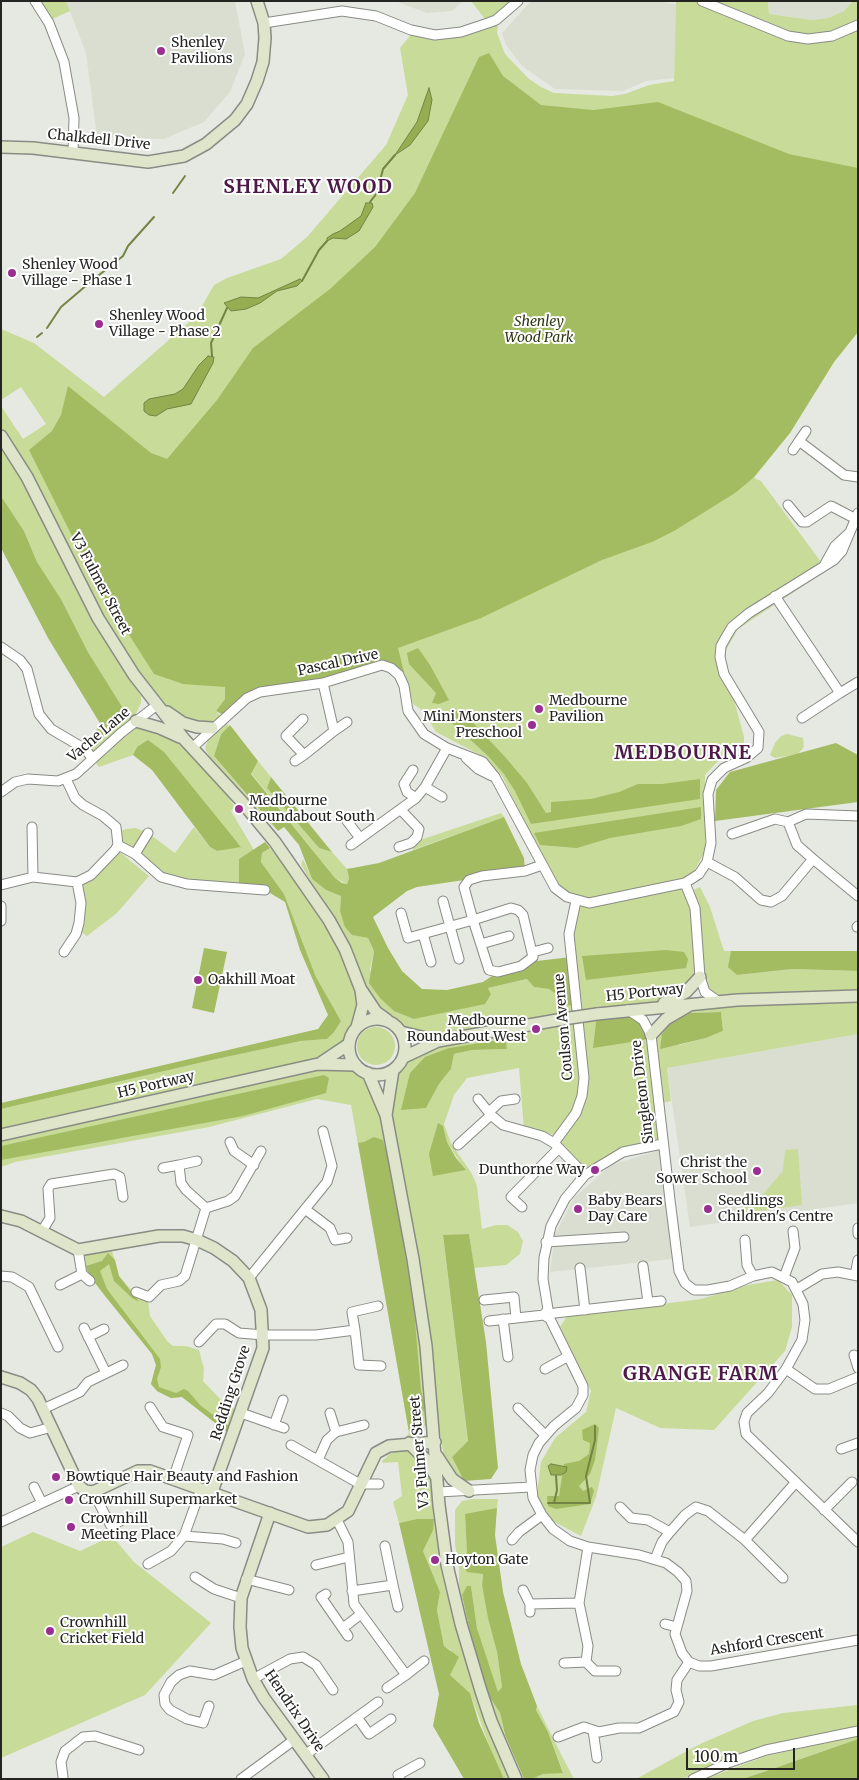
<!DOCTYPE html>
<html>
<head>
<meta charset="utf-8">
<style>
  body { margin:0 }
  #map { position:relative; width:859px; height:1780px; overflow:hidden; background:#e6e9e2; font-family:Merriweather,serif }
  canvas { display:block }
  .frame { position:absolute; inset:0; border:2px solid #242523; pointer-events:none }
  .scale { position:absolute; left:686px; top:1748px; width:109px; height:22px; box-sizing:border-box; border:2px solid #242523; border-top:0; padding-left:6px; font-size:15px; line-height:18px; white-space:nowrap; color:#242523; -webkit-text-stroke:4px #fff; paint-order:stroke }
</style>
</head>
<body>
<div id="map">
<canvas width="859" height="1780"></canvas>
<div class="frame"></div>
<div class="scale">100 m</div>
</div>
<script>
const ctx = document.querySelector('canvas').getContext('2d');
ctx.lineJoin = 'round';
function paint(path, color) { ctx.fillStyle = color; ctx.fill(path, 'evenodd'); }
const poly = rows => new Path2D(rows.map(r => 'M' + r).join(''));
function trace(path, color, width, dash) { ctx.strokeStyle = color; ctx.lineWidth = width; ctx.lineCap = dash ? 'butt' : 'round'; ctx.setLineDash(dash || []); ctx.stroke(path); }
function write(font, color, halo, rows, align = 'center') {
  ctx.font = font + ' Merriweather,serif'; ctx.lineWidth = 4; ctx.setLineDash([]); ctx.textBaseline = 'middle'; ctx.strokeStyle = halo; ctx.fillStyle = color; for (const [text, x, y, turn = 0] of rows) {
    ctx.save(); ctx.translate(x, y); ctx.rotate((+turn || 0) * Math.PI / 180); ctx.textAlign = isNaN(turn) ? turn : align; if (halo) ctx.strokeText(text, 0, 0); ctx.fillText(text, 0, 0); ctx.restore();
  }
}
paint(poly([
  [66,1,235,1,245,54,230,92,204,122,164,139,97,137,86,53],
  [395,1,463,1,452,11,427,13],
  [531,1,656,1,676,4,674,78,646,81,623,91,555,89,522,66,506,45,502,33],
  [768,1,853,1,844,11,828,18,812,20,769,14],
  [858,1034,858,1203,690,1227,667,1068],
  [659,1150,673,1259,550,1272,555,1234,575,1197,611,1165]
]), '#d9ded0');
paint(poly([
  [35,1,66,1,70,11,48,21],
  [471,1,518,1,488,23],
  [676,1,768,1,769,14,812,20,828,18,844,11,853,1,858,1,858,332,834,362,790,433,754,478,761,481,827,570,738,629,726,650,726,670,744,737,744,744,720,759,705,775,705,851,691,877,593,898,574,897,562,889,552,878,502,776,480,755,436,732,423,711,413,704,397,648,226,699,216,711,229,726,221,734,214,756,277,831,210,758,205,748,212,728,197,727,157,705,134,675,1,436,1,406,23,439,46,424,21,387,1,400,1,329,34,343,104,397,197,315,214,285,227,278,281,259,307,237,386,145,408,95,400,48,413,32,435,37,495,25,498,26,497,33,505,54,529,79,541,87,554,93,612,96,625,94,649,85,674,81],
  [1,444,24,482,100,633,141,696,141,703,135,716,90,754,87,752,118,726,126,713,88,652,61,599,37,562,24,531,1,496],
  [136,721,181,743,222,788,235,807,231,811,254,850,239,859,239,888,161,877,118,845,118,832,126,829,136,828,148,833,175,853,194,827,210,847,217,851,241,846,137,747,133,755,99,767,92,758],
  [787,734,803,738,804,747,798,754,775,758,770,755,775,743,781,736],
  [258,761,271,777,267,788,319,848,332,852,347,869,349,878,347,884,335,878,251,773],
  [501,813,504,817,413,850,411,843],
  [270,848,309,890,310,881,301,864,303,859,312,879,326,890,341,896,340,911,353,935,368,938,374,951,370,970,380,998,491,994,488,988,528,979,534,987,549,989,557,995,571,957,576,901,685,883,689,892,700,887,710,907,724,951,731,951,731,959,737,975,792,969,858,971,858,1034,667,1068,671,1101,659,1104,662,1144,636,1148,585,1175,552,1134,524,1129,519,1068,467,1078,454,1095,444,1124,451,1143,472,1174,477,1186,482,1229,496,1225,507,1225,518,1232,523,1241,520,1254,506,1265,474,1268,469,1234,443,1236,468,1442,452,1457,465,1483,453,1475,444,1457,427,1350,426,1425,409,1443,403,1444,409,1432,351,1105,317,1099,209,1127,15,1162,1,1167,1,1109,212,1060,301,1041,327,1039,341,1021,316,977,284,894,261,862,262,853],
  [700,978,705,992,718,1002,668,1015,650,1034,629,1010,658,1006],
  [361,991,387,1020,401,1032,437,1041,404,1057,393,1070,386,1114,368,1073,356,1065,319,1063,349,1044,354,1031],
  [721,1012,723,1031,706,1038,679,1045,662,1034,670,1024,690,1013],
  [449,1048,506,1049,472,1050,454,1054,451,1069,439,1084,426,1108],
  [443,1126,447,1142,465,1170,434,1136],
  [117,850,149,876,117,913,87,936,81,932,81,886],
  '357 1046a19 19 0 1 1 38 0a19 19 0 1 1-38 0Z',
  [798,1149,802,1205,746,1213,744,1201,758,1200,783,1171,785,1150],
  [112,1251,119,1276,138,1298,148,1301,150,1316,167,1341,173,1346,186,1346,199,1350,204,1369,203,1381,224,1403,240,1412,232,1436,182,1397,171,1398,157,1391,151,1384,156,1365,152,1354,89,1275,86,1266,84,1255],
  [778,1280,792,1295,792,1327,785,1351,714,1430,660,1428,616,1408,596,1497,581,1536,547,1518,537,1495,541,1462,555,1438,586,1412,591,1391,560,1327,567,1316,701,1299,748,1285],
  [404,1450,416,1453,432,1478,434,1519,417,1519,399,1523,393,1502,402,1496,398,1462,383,1463,382,1461,391,1453],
  [472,1499,498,1499,497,1508,465,1515,467,1555,465,1562,483,1573,482,1585,497,1652,502,1687,498,1693,477,1628,471,1586,462,1595,476,1660,489,1696,500,1713,507,1747,495,1722,469,1640,459,1585,459,1568,455,1545,455,1510,462,1501],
  [437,1520,441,1571,463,1653,484,1720,509,1779,504,1779,495,1762,470,1693,450,1675,451,1650,444,1646,437,1610,440,1592,423,1551,434,1521],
  [33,1532,80,1551,112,1536,134,1562,211,1623,145,1695,1,1758,1,1547],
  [858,1705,858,1726,761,1746,682,1779,636,1779,698,1745,753,1721,783,1713],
  [537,1706,563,1758,574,1779,532,1779,543,1774,563,1772,548,1732,536,1710],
  [858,1736,858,1739,742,1779,705,1779,766,1756]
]), '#c8db99');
paint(poly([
  [489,53,503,76,541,105,593,110,658,102,789,154,858,168,858,332,834,362,790,433,753,478,735,493,674,531,652,542,602,560,481,618,398,648,404,672,399,675,382,665,323,683,260,692,225,716,216,711,225,699,225,687,183,684,154,674,94,580,29,450,52,431,61,415,68,386,151,453,167,459,217,400,253,348,330,289,375,247,415,193,479,57],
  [1,496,24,531,37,562,61,599,88,652,126,713,118,726,91,746,84,743,101,725,48,638,1,548],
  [418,648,430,665,449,700,439,704,432,703,436,693,409,664,407,653],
  [459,710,465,714,506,758,527,783,546,813,551,812,551,802,591,799,619,792,638,784,662,784,700,779,700,799,531,824,515,791,504,774,488,756,451,722,451,713],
  [230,725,258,761,251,774,335,878,342,883,347,884,349,878,347,869,379,863,504,817,524,858,525,871,417,887,407,891,373,917,388,948,402,971,422,989,447,990,483,982,498,972,532,959,537,961,571,957,576,1005,558,1006,557,995,549,989,534,987,527,979,488,988,491,994,485,1004,414,1019,394,1011,380,998,369,983,374,951,368,938,352,935,345,927,340,911,341,896,326,890,312,879,299,845,284,827,278,831,214,756,221,734],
  [148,740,164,752,241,847,217,851,210,847,152,770,133,755,137,747],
  [836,743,858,755,858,802,715,821,716,790,730,772],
  [271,777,332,852,319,848,267,788],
  [701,807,701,819,681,826,610,838,577,848,540,845,534,833],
  [265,842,270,848,262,853,261,862,284,894,316,977,341,1021,334,1032,327,1039,301,1041,212,1060,1,1109,1,1103,318,1029,328,1015,300,950,285,902,265,890,239,888,239,859],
  [204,948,227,952,214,1013,192,1008],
  [666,950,684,952,688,959,686,968,586,980,582,956],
  [731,951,858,951,858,971,792,969,737,975,728,967],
  [628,1010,651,1035,644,1040,593,1048,597,1014],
  [721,1012,723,1031,706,1038,660,1049,662,1034,670,1024,690,1013],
  [492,1041,506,1042,507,1049,472,1050,454,1054,451,1069,439,1084,426,1108,401,1110,410,1073,425,1057,449,1048],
  [324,1075,329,1078,326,1093,243,1116,1,1160,1,1146],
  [438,1123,443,1126,447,1142,456,1158,466,1170,433,1176,429,1154],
  [374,1137,383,1140,393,1178,414,1309,421,1391,425,1405,420,1428,409,1432,358,1143,364,1142],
  [469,1234,486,1342,498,1468,491,1479,464,1481,452,1457,468,1441,443,1235],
  [108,1253,115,1260,119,1276,139,1302,132,1298,114,1281,109,1264,100,1271,107,1289,160,1359,161,1367,157,1379,159,1387,176,1393,184,1389,188,1391,200,1405,225,1424,233,1427,232,1436,182,1397,171,1398,157,1391,151,1384,156,1365,152,1354,105,1296,89,1275,86,1266,102,1261],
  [595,1424,599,1428,595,1460,590,1474,579,1486,583,1491,592,1487,594,1491,590,1504,556,1509,548,1506,547,1496,559,1496,564,1464,579,1461,589,1454,590,1443,583,1440,582,1430],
  [497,1508,495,1535,503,1592,521,1664,537,1706,536,1710,548,1732,563,1773,543,1774,532,1779,524,1779,505,1735,500,1713,489,1696,476,1660,462,1595,467,1586,471,1586,477,1628,498,1692,502,1687,497,1652,488,1618,482,1585,483,1574,467,1572,462,1563,465,1562,467,1555,465,1514],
  [417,1519,434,1519,433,1530,423,1551,440,1592,437,1610,444,1646,459,1657,450,1675,470,1693,479,1723,504,1779,464,1779,433,1726,439,1694,399,1523],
  [858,1739,858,1779,742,1779,766,1771]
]), '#a4bc61');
const water = poly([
  [429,88,432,100,428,121,410,145,395,155,417,122,429,88],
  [366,203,372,203,373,207,359,231,346,239,333,238,327,241,327,238,333,234,340,231,361,216,366,203],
  [300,279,302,281,297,286,277,291,260,303,246,309,231,311,224,303,241,297,258,298,300,279],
  [208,356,214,357,213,363,191,404,167,409,156,416,149,415,144,411,144,403,149,399,175,394,183,389,199,365,208,356],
  [551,1464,567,1467,566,1472,561,1475,551,1475,548,1466,551,1464]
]);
paint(water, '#96ad52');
trace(water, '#748444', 1);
trace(poly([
  [173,193,185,176],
  [370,202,377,193,383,169,395,155],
  [302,281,319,250,327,241],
  [89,283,123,256,128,246,154,217],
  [47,328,61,307,88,284],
  [37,337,42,333],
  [212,356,211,343,227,308],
  [548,1503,590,1503,586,1476,595,1440,595,1426],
  [554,1503,557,1490,556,1476]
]), '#748444', 2);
const street = poly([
  [35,1,49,23,64,62,74,118,73,152],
  [702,1,788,36,808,39,832,36,858,25],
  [264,23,342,11,376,16,411,30,435,35,461,32,488,23,496,20,518,1],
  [799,441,806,431],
  [793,450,799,441,844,475,858,477],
  [788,505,802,522,807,522,831,506,856,519],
  [825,564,835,546,849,533],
  [775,596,840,693,802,718],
  [1,647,20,660,27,669,39,714,51,729,85,749,92,758],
  [323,683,334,731,347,722],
  [840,693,858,682],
  [303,719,286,736,304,755,334,731],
  [192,748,247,698,260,692,323,683,382,665,391,668,399,675,404,686,408,711,424,734,447,748,483,762,495,777,555,888,567,897,589,903,685,883,699,874,707,862,711,843,708,794,712,780,724,768,746,758,758,748,759,732,724,674,720,657,721,646,726,637,732,627,749,613,834,560,842,551,858,513],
  [466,758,478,769,492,776],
  [295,761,304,755],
  [413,770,404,784,407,792,416,798],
  [425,787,442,797],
  [1,792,15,782,28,779,58,781,76,774,121,733,157,705],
  [347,821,360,838],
  [788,822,797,845,813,859],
  [32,827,33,877],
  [732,834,775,819,788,822,806,814,858,816],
  [118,845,135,854,161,877,187,884,265,890],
  [351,845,416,798,425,787,447,748],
  [399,847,411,843,417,837,419,829,401,810],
  [135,854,148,833],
  [707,862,735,877,761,900,771,902,782,896,813,859,858,896],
  [685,883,695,908,700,977,705,992,719,1002],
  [1,885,33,877,77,882,91,875,115,850,118,845,116,827,103,816,83,805,75,798,66,779],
  [443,901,459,959],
  [1,906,1,921],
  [401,913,408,938,473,920,511,908,518,910,523,915,533,957,521,966,498,972,489,970,473,920,464,887,469,880,482,876,525,871,542,865],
  [857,927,858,926],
  [423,934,431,962],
  [481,944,509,936],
  [64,952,76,934,79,923,81,903,77,882],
  [533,952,548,948],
  [628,1010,643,1020,651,1035,670,1200,679,1271,685,1283,694,1290,708,1290,730,1286,753,1276,772,1272,792,1282,803,1304,805,1320,802,1340,786,1369,768,1393,747,1413,744,1422,746,1434,858,1542],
  [478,1099,491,1115,503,1125,542,1136,554,1143,585,1175],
  [489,1112,501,1101,515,1099],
  [230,1142,234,1151,254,1165],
  [554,1143,576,1113,582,1096,584,1078,569,934,576,901],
  [662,1144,623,1152,585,1175,565,1199,551,1226,544,1258,543,1279,548,1309,544,1315,550,1319,583,1386,583,1395,576,1408,554,1426,539,1443,533,1455,530,1470,533,1498,542,1515,553,1529,570,1541,588,1547,639,1555,666,1563,678,1572,686,1581,687,1591,675,1634,682,1653,689,1662,699,1666,711,1666,858,1640],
  [458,1145,491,1115],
  [179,1165,197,1161],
  [522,1207,511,1197,559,1148],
  [206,1208,228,1201,235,1196,261,1151],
  [305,1209,330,1228,335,1240,347,1238],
  [858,1228,858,1234],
  [42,1231,50,1218,48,1189,51,1184,114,1174,120,1177,123,1197],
  [745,1240,747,1265,753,1276],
  [546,1242,624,1237],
  [78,1250,82,1274,90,1281],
  [643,1266,648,1302],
  [580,1268,585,1310],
  [855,1275,858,1260],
  [1,1276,12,1277,29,1287,58,1347],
  [784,1277,795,1248,793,1231],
  [249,1278,327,1182,332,1166,323,1131],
  [60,1285,82,1274],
  [797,1289,822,1274,838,1272,858,1276],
  [136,1292,149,1297,161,1285,179,1281,185,1276,206,1208,186,1190,181,1183,179,1165,163,1168],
  [484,1300,514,1297,516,1318],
  [555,1313,661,1301],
  [503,1319,508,1357],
  [489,1321,544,1315],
  [84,1328,106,1373],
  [355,1330,352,1312,378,1306],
  [88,1337,104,1329],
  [199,1342,216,1324,225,1324,239,1333,264,1335,316,1335,355,1330,359,1365,381,1366],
  [854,1355,858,1368],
  [545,1369,567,1357],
  [786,1369,815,1389,829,1389,858,1377],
  [150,1407,163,1427,188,1435,173,1479],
  [518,1408,545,1435],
  [43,1409,80,1392,88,1382,123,1365],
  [1,1413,8,1416,20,1428,30,1433,52,1427],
  [241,1413,284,1428],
  [330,1413,336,1432],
  [274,1425,283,1400],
  [291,1445,360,1484,379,1484],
  [841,1449,858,1443],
  [318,1460,327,1440,336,1432,364,1425],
  [34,1487,42,1503],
  [93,1492,111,1526,128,1517],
  [438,1492,531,1487],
  [620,1507,631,1518,648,1520,670,1532],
  [824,1510,852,1482],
  [337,1520,348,1542,354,1604,406,1675,387,1688],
  [1,1522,79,1486],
  [184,1536,223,1539,236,1543],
  [512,1540,519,1532,542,1515],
  [745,1540,796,1482],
  [385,1546,393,1585],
  [588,1547,579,1603,588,1646,586,1662,595,1671,616,1671],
  [655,1559,662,1542,670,1532,685,1515,696,1507,708,1511,745,1540,783,1578],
  [148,1564,171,1551,184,1536,201,1489],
  [316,1565,349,1557],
  [195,1577,214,1589,241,1598],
  [246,1579,289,1590],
  [523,1590,530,1604,530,1612],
  [352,1591,393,1585,398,1607],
  [326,1594,321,1597,348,1636],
  [530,1604,579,1603],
  [665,1624,677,1627],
  [343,1628,361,1614],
  [564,1663,586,1662],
  [406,1675,424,1661],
  [253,1679,290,1659,303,1657,316,1665,333,1690],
  [209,1706,203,1723,187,1719,170,1710,165,1704,164,1695,171,1682,179,1675,190,1671,214,1675,246,1661],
  [357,1717,369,1734,391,1719],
  [593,1730,597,1758],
  [558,1737,584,1727,599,1732,619,1728,639,1728,674,1712,679,1702,676,1690,677,1680,689,1662],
  [305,1755,378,1702],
  [63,1777,61,1762,65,1751,83,1737,95,1736,139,1750],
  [241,1779,294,1740],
  [400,1779,398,1775,420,1763],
  [693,1779,728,1763,766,1750,858,1731]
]);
const secondary = poly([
  [1,147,33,148,148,162,184,156,206,144,235,120,247,104,257,81,263,62,265,38,264,23,257,1],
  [1,436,27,477,98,618,134,675,184,739,242,802,275,842,329,920,345,949,361,990,363,1005,357,1027],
  [167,712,183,723,197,727,212,728],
  [136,721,160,728,180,737],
  [362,991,376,1012,387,1020],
  [664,1003,686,992,700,977],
  [597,1014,737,1000,858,996],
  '349 1047a28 28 0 1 1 56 0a28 28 0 1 1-56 0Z',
  [401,1032,438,1041],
  [651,1035,666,1019,690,1005],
  [404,1057,438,1041,563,1019],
  [322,1062,349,1044],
  [368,1073,386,1115,413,1259,426,1346,439,1505,447,1565,461,1624,481,1691,491,1721,516,1779],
  [386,1115,393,1070],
  [1,1135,318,1064,356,1065],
  [1,1216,21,1221,78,1250,159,1236,183,1236,197,1240,214,1248,233,1261,249,1278,261,1310,263,1348,212,1492],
  [1,1377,20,1383,31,1390,38,1399,79,1486,85,1491,93,1492,138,1471,150,1471,308,1527,327,1525,348,1511,376,1453,389,1446,435,1442],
  [409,1443,426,1460,437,1478],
  [437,1456,452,1479,469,1491],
  [270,1513,241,1598,240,1627,242,1648,253,1679,264,1698,323,1779]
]);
trace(street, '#898b85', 11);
trace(secondary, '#898b85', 14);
trace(street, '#fff', 9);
trace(secondary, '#dee5ca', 11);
const secondaryBridge = poly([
  [563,1019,597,1014]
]);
trace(secondaryBridge, '#898b85', 14, []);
trace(secondaryBridge, '#dee5ca', 11);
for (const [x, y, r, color] of [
  [161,51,5,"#9a2f91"],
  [12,273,5,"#9a2f91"],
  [99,324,5,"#9a2f91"],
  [539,709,5,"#9a2f91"],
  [532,725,5,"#9a2f91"],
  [239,809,5,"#9a2f91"],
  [198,980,5,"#9a2f91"],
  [536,1029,5,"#9a2f91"],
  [595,1170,5,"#9a2f91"],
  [757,1171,5,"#9a2f91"],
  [578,1209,5,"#9a2f91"],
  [708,1209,5,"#9a2f91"],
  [56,1477,5,"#9a2f91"],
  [69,1500,5,"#9a2f91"],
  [71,1527,5,"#9a2f91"],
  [435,1560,5,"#9a2f91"],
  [50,1631,5,"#9a2f91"]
]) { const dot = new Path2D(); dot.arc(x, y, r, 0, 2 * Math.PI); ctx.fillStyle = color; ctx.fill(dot); trace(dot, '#fff', 2); }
write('14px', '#242523', '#fff', [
  ["Shenley",171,43],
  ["Pavilions",171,59],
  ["Shenley Wood",22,265],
  ["Village - Phase 1",22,281],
  ["Shenley Wood",109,316],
  ["Village - Phase 2",109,332],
  ["Medbourne",549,701],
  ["Pavilion",549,717],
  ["Mini Monsters",522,717,"right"],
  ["Preschool",522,733,"right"],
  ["Medbourne",249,801],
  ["Roundabout South",249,817],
  ["Oakhill Moat",208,980],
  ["Medbourne",526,1021,"right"],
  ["Roundabout West",526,1037,"right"],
  ["Christ the",747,1163,"right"],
  ["Sower School",747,1179,"right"],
  ["Dunthorne Way",585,1170,"right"],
  ["Baby Bears",588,1201],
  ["Day Care",588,1217],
  ["Seedlings",718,1201],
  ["Children's Centre",718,1217],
  ["Bowtique Hair Beauty and Fashion",66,1477],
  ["Crownhill Supermarket",79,1500],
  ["Crownhill",81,1519],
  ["Meeting Place",81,1535],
  ["Hoyton Gate",445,1560],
  ["Crownhill",60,1623],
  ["Cricket Field",60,1639]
], 'left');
write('14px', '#242523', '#fff', [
  ["Chalkdell Drive",99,140,6],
  ["V3 Fulmer Street",100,584,62],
  ["Pascal Drive",338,663,-12],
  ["Vache Lane",99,735,-40],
  ["H5 Portway",645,993,-6],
  ["Coulson Avenue",564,1027,-95],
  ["H5 Portway",156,1085,-13],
  ["Singleton Drive",643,1092,-97],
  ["Redding Grove",231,1393,-72],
  ["V3 Fulmer Street",420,1452,-95],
  ["Ashford Crescent",767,1642,-9],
  ["Hendrix Drive",294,1711,56]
]);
write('italic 14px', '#2f3812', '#fff', [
  ["Shenley",539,322],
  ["Wood Park",539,338]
]);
ctx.letterSpacing = '1px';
write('bold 19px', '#4d1a48', '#fff', [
  ["SHENLEY WOOD",308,188],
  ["MEDBOURNE",683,754],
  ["GRANGE FARM",701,1375]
]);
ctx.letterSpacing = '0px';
</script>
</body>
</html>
